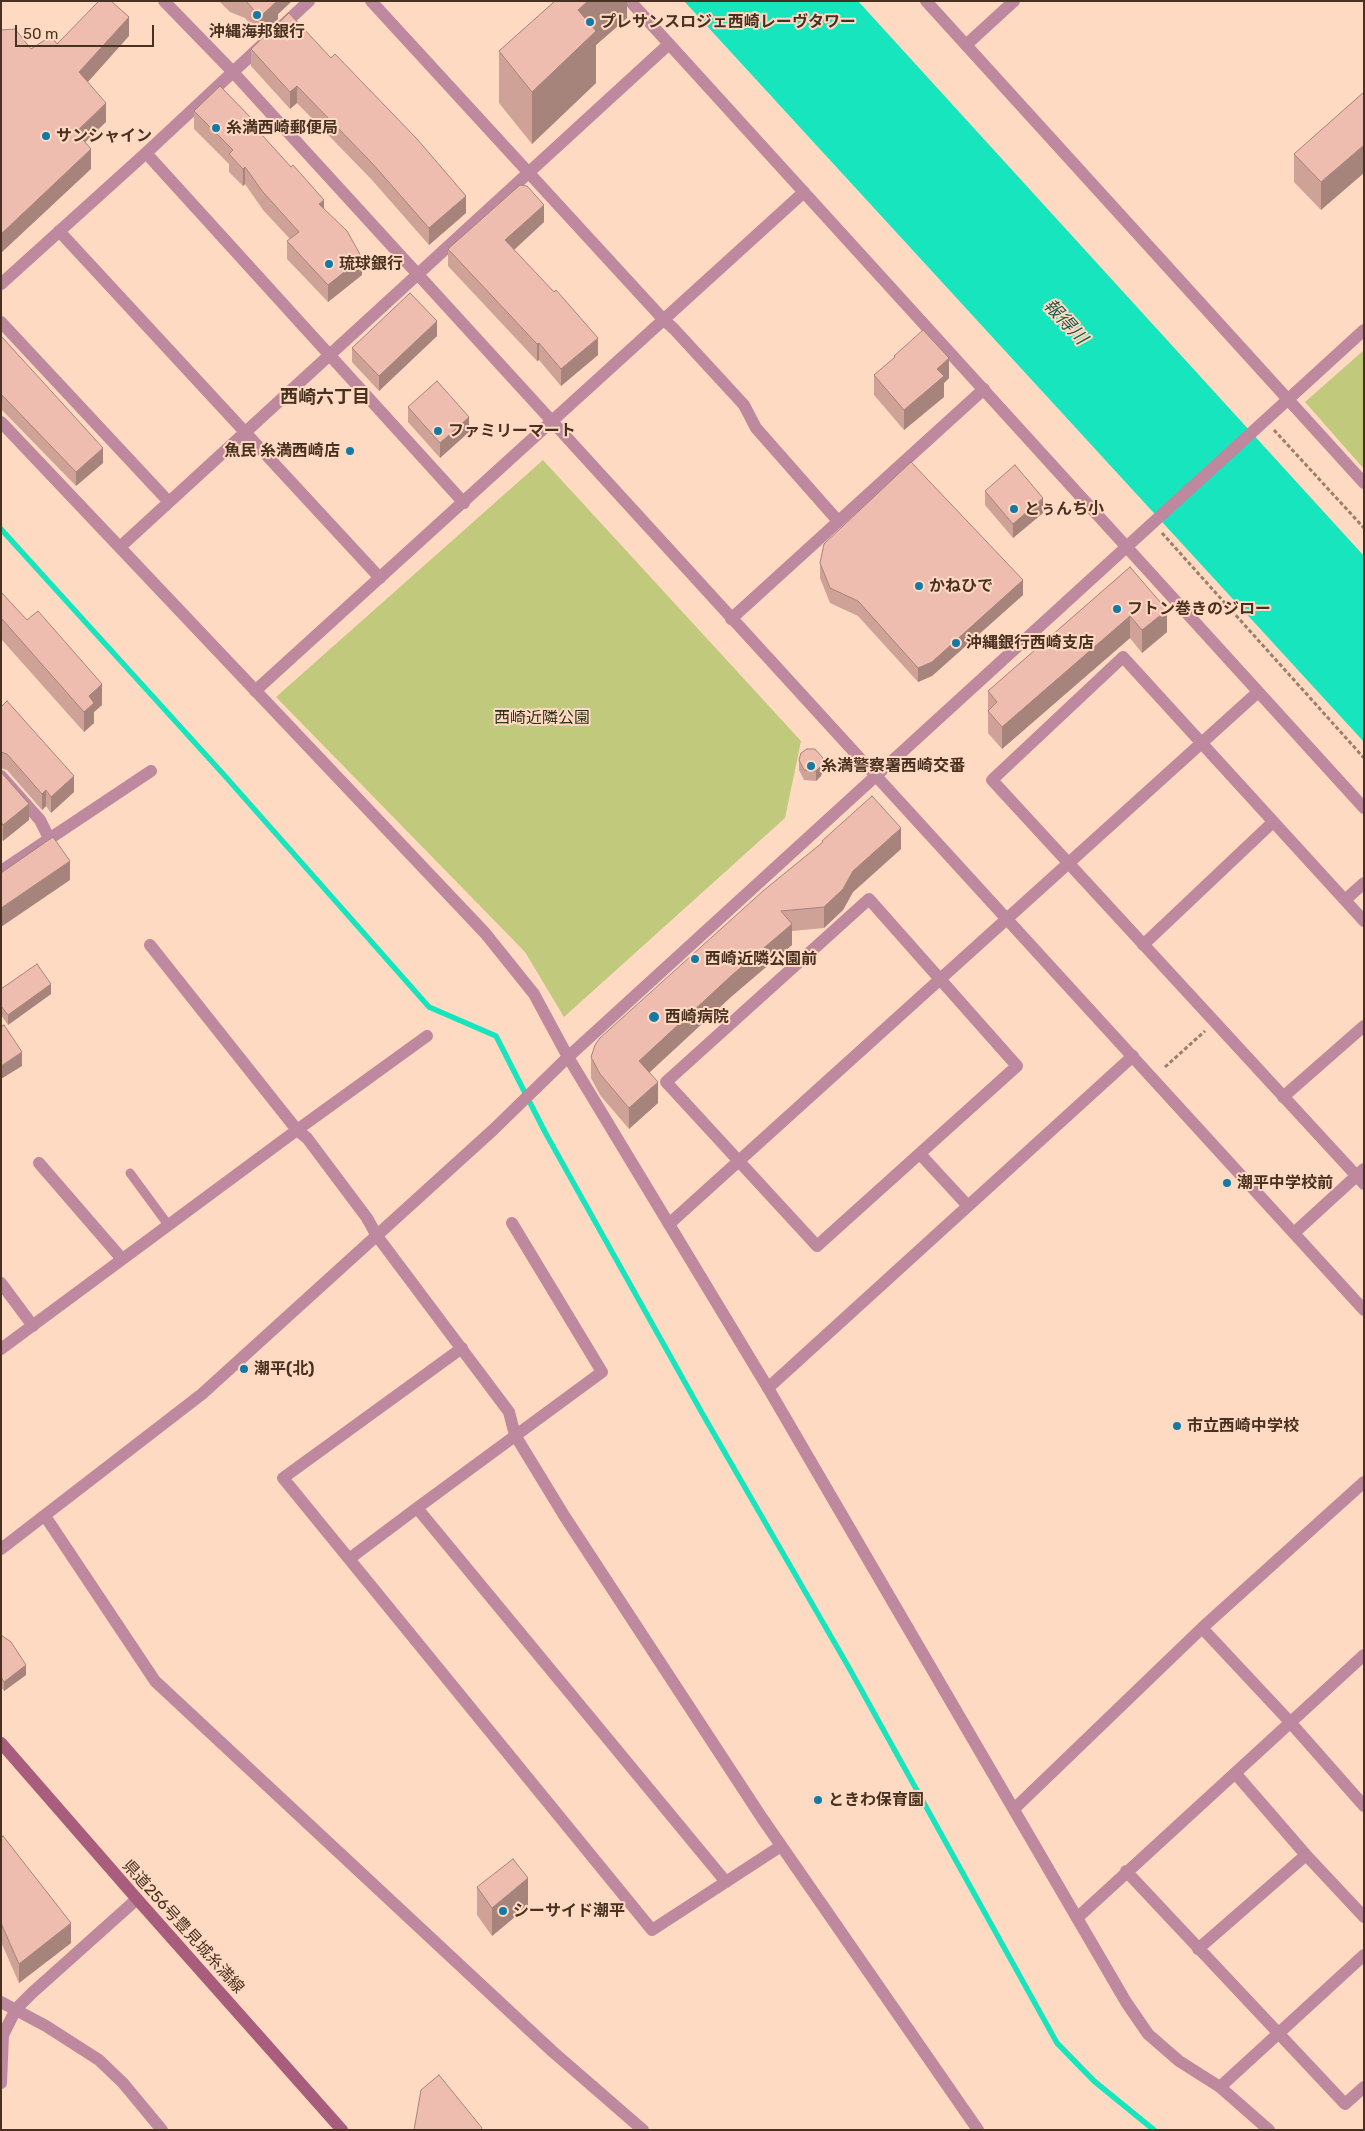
<!DOCTYPE html>
<html>
<head>
<meta charset="utf-8">
<style>
  body { margin:0 }
  #map { position:relative; width:1365px; height:2131px; overflow:hidden; background:#ffdac3; font-family:Rubik,sans-serif }
  canvas { display:block }
  .frame { position:absolute; inset:0; border:2px solid #493121; pointer-events:none }
  .scale { position:absolute; left:15px; top:25px; width:139px; height:22px; box-sizing:border-box; border:2px solid #493121; border-top:0; padding-left:6px; font-size:15px; line-height:18px; white-space:nowrap; color:#493121; -webkit-text-stroke:4px #ffdac3; paint-order:stroke }
</style>
</head>
<body>
<div id="map">
<canvas width="1365" height="2131"></canvas>
<div class="frame"></div>
<div class="scale">50 m</div>
</div>
<script>
const ctx = document.querySelector('canvas').getContext('2d');
ctx.lineJoin = 'round';
function paint(path, color) { ctx.fillStyle = color; ctx.fill(path, 'evenodd'); }
const poly = rows => new Path2D(rows.map(r => 'M' + r).join(''));
function trace(path, color, width, dash) { ctx.strokeStyle = color; ctx.lineWidth = width; ctx.lineCap = dash ? 'butt' : 'round'; ctx.setLineDash(dash || []); ctx.stroke(path); }
function write(font, color, halo, rows, align = 'center') {
  ctx.font = font + ' Rubik,"Noto Sans JP",sans-serif'; ctx.lineWidth = 4; ctx.setLineDash([]); ctx.textBaseline = 'middle'; ctx.strokeStyle = halo; ctx.fillStyle = color; for (const [text, x, y, turn = 0] of rows) {
    ctx.save(); ctx.translate(x, y); ctx.rotate((+turn || 0) * Math.PI / 180); ctx.textAlign = isNaN(turn) ? turn : align; if (halo) ctx.strokeText(text, 0, 0); ctx.fillText(text, 0, 0); ctx.restore();
  }
}
paint(poly([
  [1364,350,1364,469,1305,402],
  [543,460,801,741,785,818,564,1017,525,952,276,697]
]), '#c1c97d');
paint(poly([
  [684,1,858,1,1364,556,1364,742]
]), '#17e5bd');
trace(poly([
  [1,529,225,776,429,1007,496,1036,545,1132,702,1413,848,1666,1057,2043,1094,2081,1154,2130]
]), '#17e5bd', 5.5);
trace(poly([
  [1274,430,1364,528],
  [1162,533,1364,758],
  [1165,1067,1205,1031]
]), '#9c7e6b', 3, [4, 2.5]);
trace(poly([
  [130,1173,169,1226]
]), '#be899e', 9);
trace(poly([
  [371,1,663,319,674,329,744,405,756,428,838,521],
  [281,27,309,1],
  [966,45,1014,1],
  [146,153,464,503],
  [59,231,380,578],
  [1,284,146,153,263,44],
  [1,322,169,502],
  [120,547,669,44],
  [731,619,984,389],
  [255,691,804,192],
  [1,776,40,820,49,838],
  [1,871,151,771],
  [869,899,1017,1066,817,1246,666,1082,869,899],
  [1345,900,1364,883],
  [1364,921,1123,657,992,780,1364,1184],
  [150,945,297,1130,307,1138,367,1218,377,1236,509,1412,515,1435,565,1517,762,1818,978,2130],
  [1143,945,1273,822],
  [1283,1097,1364,1026],
  [920,1154,968,1206],
  [39,1163,122,1259],
  [512,1223,602,1372,417,1508,726,1882],
  [669,1224,1258,692],
  [1294,1233,1364,1169],
  [1,1283,33,1326],
  [462,1348,283,1478,652,1930,781,1846],
  [1,1349,297,1130,427,1036],
  [768,1388,1133,1056],
  [45,1516,155,1681,552,2051,643,2130],
  [349,1559,417,1508],
  [1202,1628,1290,1722,1364,1806],
  [1235,1773,1306,1855,1364,1917],
  [1014,1809,1202,1628,1364,1482],
  [1126,1871,1345,2104,1364,2087],
  [1077,1918,1364,1655],
  [1198,1949,1306,1855],
  [1,2083,3,2035,16,2009,32,1993,137,1899],
  [1220,2087,1364,1955]
]), '#be899e', 12);
trace(poly([
  [164,1,232,71,1364,1310],
  [630,1,1364,808],
  [926,1,1364,483],
  [1,422,485,933,534,994,568,1057,768,1388,1126,2002,1148,2034,1179,2061,1220,2087,1269,2130],
  [1,1549,202,1394,493,1130,568,1057,1364,330],
  [1,2002,46,2026,99,2060,123,2083,162,2130]
]), '#be899e', 12);
trace(poly([
  [1,1743,137,1899,342,2130]
]), '#a85d7d', 12);
paint(poly([
  [219,1,292,1,278,14,278,19,260,35,245,18,230,12],
  [552,1,627,1,627,18,596,45,596,83,532,144,499,103,499,51,553,3],
  [251,49,466,213,429,245,372,180,297,103,290,109,251,66],
  [1364,92,1321,210,1294,182,1294,154],
  [194,111,254,126,324,208,362,275,328,302,287,259,287,241,290,239,263,210,245,184,243,186,229,172,229,164,194,129],
  [544,222,514,250,598,355,561,386,539,360,537,361,448,266,448,249],
  [1,336,103,463,76,486,1,409],
  [437,336,379,391,352,362,352,348],
  [894,356,949,378,944,383,944,397,904,430,874,395,874,375,894,359],
  [408,407,469,432,440,458,408,422],
  [985,491,1043,513,1013,538,985,505],
  [820,563,1023,595,932,676,918,682,858,616,830,603,820,578],
  [1130,567,1167,632,1142,653,1130,638,1002,749,988,733,988,691],
  [1,592,102,705,94,712,94,723,84,732,2,640,1,640],
  [1,707,74,792,51,813,46,806,42,810,7,770,1,768],
  [799,760,823,768,821,776,816,781,804,780,799,770],
  [1,772,29,820,3,841,1,838],
  [822,841,901,849,853,892,843,910,824,928,792,931,792,945,732,996,649,1073,658,1103,629,1129,600,1095,591,1078,591,1057,822,843],
  [1,989,51,994,8,1025,1,1015],
  [1,1635,26,1675,4,1691,1,1687],
  [1,1838,71,1943,19,1983,1,1942],
  [477,1887,528,1906,492,1936,477,1915]
]), '#cea297');
paint(poly([
  [276,1,292,1,278,14,278,19,260,35,260,17],
  [588,1,627,1,627,18,596,45,596,83,532,144,532,92,578,10],
  [129,17,129,36,79,92,79,72],
  [297,86,297,103,290,109,290,92],
  [106,103,106,122,76,151,76,132],
  [1364,145,1364,173,1321,210,1321,182],
  [91,149,91,169,1,253,1,234],
  [245,167,245,184,243,186,243,169],
  [466,196,466,213,429,245,429,228],
  [324,200,324,218,319,204],
  [544,205,544,222,505,258,505,240],
  [362,258,362,275,328,302,328,285],
  [437,321,437,336,379,391,379,376],
  [598,338,598,355,561,386,561,369],
  [539,343,539,360,537,361,537,344],
  [949,358,949,378,944,383,944,397,904,430,904,410,937,369],
  [469,417,469,432,440,458,440,443],
  [103,448,103,463,76,486,76,472],
  [1043,498,1043,513,1013,538,1013,524],
  [1023,580,1023,595,932,676,918,682,918,668],
  [1167,610,1167,632,1142,653,1142,630],
  [1130,616,1130,638,1002,749,1002,727],
  [2,619,2,640,1,640,1,620],
  [102,684,102,705,94,712,94,723,84,732,84,712,89,696],
  [823,758,823,768,821,776,816,781,816,771],
  [74,776,74,792,51,813,51,797],
  [46,790,46,806,42,810,42,794],
  [29,804,29,820,3,841,3,825],
  [901,828,901,849,853,892,843,910,824,928,824,907,853,871],
  [70,861,70,880,1,927,1,908],
  [792,924,792,945,732,996,639,1082,639,1061,732,975],
  [51,984,51,994,8,1025,8,1015],
  [22,1052,22,1066,1,1079,1,1066],
  [658,1082,658,1103,629,1129,629,1108],
  [26,1665,26,1675,4,1691,4,1682],
  [528,1878,528,1906,492,1936,492,1908],
  [71,1923,71,1943,19,1983,19,1964]
]), '#a7847b');
const building = poly([
  [99,1,111,1,129,17,79,72,106,103,76,132,91,149,1,234,1,30,15,29,31,49,51,36,57,44,99,1],
  [246,1,277,1,260,17,246,1],
  [555,1,588,1,578,10,596,31,532,92,499,51,555,1],
  [289,13,331,58,335,54,417,139,466,196,429,228,372,163,297,86,290,92,251,49,289,13],
  [220,86,254,121,252,124,291,167,293,165,324,200,319,204,347,231,362,258,328,285,287,241,299,232,263,192,245,167,243,169,229,154,233,150,194,111,220,86],
  [1364,92,1364,145,1321,182,1294,154,1364,92],
  [520,185,527,186,544,205,505,240,554,292,556,290,598,338,561,369,539,343,537,344,448,249,520,185],
  [410,293,437,321,379,376,352,348,410,293],
  [923,330,949,358,937,369,944,376,904,410,874,375,895,357,894,356,923,330],
  [1,336,103,448,76,472,1,394,1,336],
  [437,381,469,417,440,443,408,407,437,381],
  [911,462,1023,580,932,662,918,668,858,601,830,588,820,563,824,544,911,462],
  [1015,465,1043,498,1013,524,985,491,1015,465],
  [1130,567,1167,610,1142,630,1130,616,1002,727,988,711,997,702,988,691,1130,567],
  [1,592,27,620,38,611,102,684,89,696,94,703,84,712,2,619,1,620,1,592],
  [7,701,74,776,51,797,46,790,42,794,7,754,1,752,1,707,7,701],
  [807,749,815,749,823,758,821,766,816,771,804,770,799,760,801,753,807,749],
  [1,772,29,804,3,825,1,822,1,772],
  [872,796,901,828,853,871,843,889,824,907,781,911,792,924,732,975,639,1061,658,1082,629,1108,600,1074,591,1057,595,1045,600,1038,763,891,823,842,822,841,872,796],
  [53,837,70,861,1,908,1,873,53,837],
  [37,964,51,984,8,1015,1,1006,1,989,37,964],
  [4,1025,22,1052,1,1066,1,1027,4,1025],
  [1,1635,11,1642,26,1665,4,1682,1,1677,1,1635],
  [3,1836,71,1923,19,1964,1,1923,1,1838,3,1836],
  [513,1859,528,1878,492,1908,477,1887,513,1859],
  [439,2075,482,2128,480,2130,414,2130,421,2090,439,2075]
]);
paint(building, '#efbcb0');
trace(building, '#a7847b', 1);
for (const [x, y, r, color] of [
  [257,15,5,"#1379a5"],
  [590,22,5,"#1379a5"],
  [216,128,5,"#1379a5"],
  [46,136,5,"#1379a5"],
  [329,264,5,"#1379a5"],
  [438,431,5,"#1379a5"],
  [350,451,5,"#1379a5"],
  [1014,509,5,"#1379a5"],
  [919,586,5,"#1379a5"],
  [1117,609,5,"#1379a5"],
  [956,643,5,"#1379a5"],
  [811,766,5,"#1379a5"],
  [695,959,5,"#1379a5"],
  [654,1017,6,"#1379a5"],
  [1227,1183,5,"#1379a5"],
  [244,1369,5,"#1379a5"],
  [1177,1426,5,"#1379a5"],
  [818,1800,5,"#1379a5"],
  [503,1911,5,"#1379a5"]
]) { const dot = new Path2D(); dot.arc(x, y, r, 0, 2 * Math.PI); ctx.fillStyle = color; ctx.fill(dot); trace(dot, '#ffdac3', 2); }
write('bold 16px', '#493121', '#ffdac3', [
  ["プレサンスロジェ西崎レーヴタワー",600,22],
  ["沖縄海邦銀行",257,32,"center"],
  ["糸満西崎郵便局",226,128],
  ["サンシャイン",56,136],
  ["琉球銀行",339,264],
  ["ファミリーマート",448,431],
  ["魚民 糸満西崎店",340,451,"right"],
  ["とぅんち小",1024,509],
  ["かねひで",929,586],
  ["フトン巻きのジロー",1127,609],
  ["沖縄銀行西崎支店",966,643],
  ["糸満警察署西崎交番",821,766],
  ["西崎近隣公園前",705,959],
  ["西崎病院",665,1017],
  ["潮平中学校前",1237,1183],
  ["潮平(北)",254,1369],
  ["市立西崎中学校",1187,1426],
  ["ときわ保育園",828,1800],
  ["シーサイド潮平",513,1911]
], 'left');
write('16px', '#30321c', '#ffdac3', [
  ["西崎近隣公園",542,718]
]);
write('16px', '#493121', '#ffdac3', [
  ["県道256号豊見城糸満線",183,1927,48]
]);
write('italic 18px', '#185f4f', '#ffdac3', [
  ["報得川",1065,322,47]
]);
write('bold 18px', '#493121', '#ffdac3', [
  ["西崎六丁目",325,398]
]);
</script>
</body>
</html>
